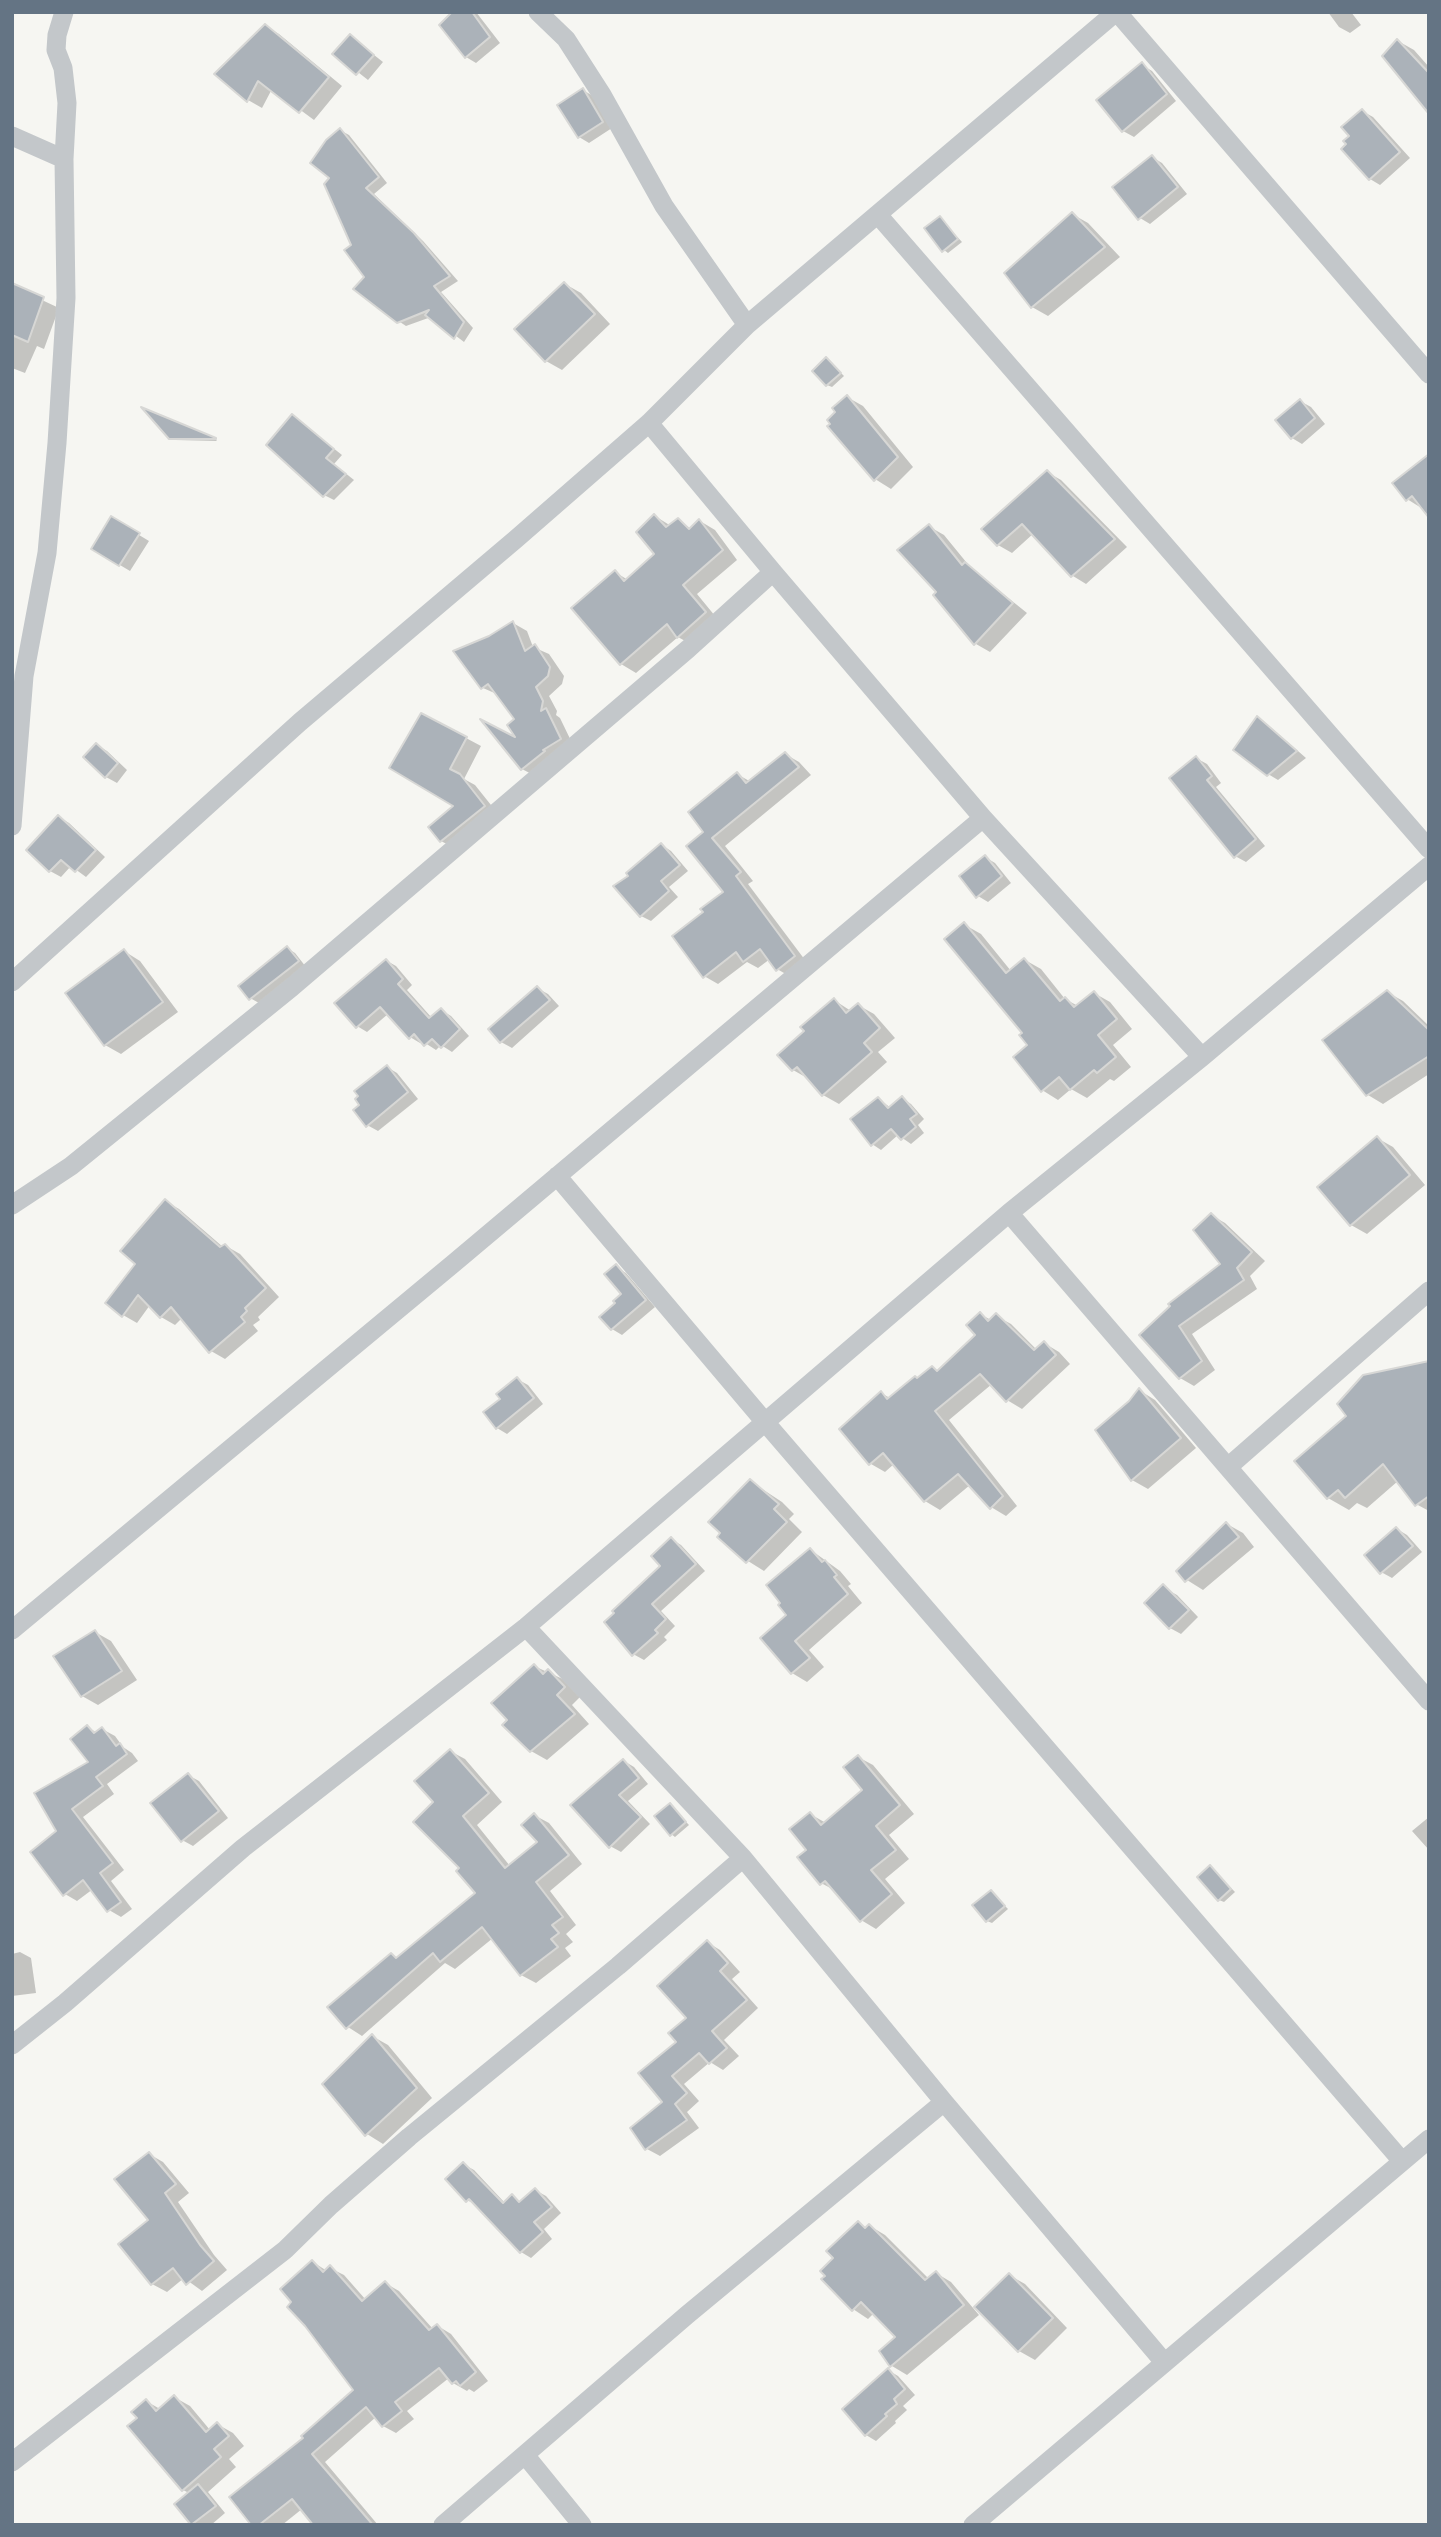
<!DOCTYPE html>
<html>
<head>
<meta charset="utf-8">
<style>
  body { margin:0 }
  #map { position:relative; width:1441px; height:2537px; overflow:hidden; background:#f6f6f2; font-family:"Roboto Condensed",sans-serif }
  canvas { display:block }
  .frame { position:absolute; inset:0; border:14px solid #647484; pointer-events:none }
</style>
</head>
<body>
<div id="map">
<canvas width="1441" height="2537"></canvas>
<div class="frame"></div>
</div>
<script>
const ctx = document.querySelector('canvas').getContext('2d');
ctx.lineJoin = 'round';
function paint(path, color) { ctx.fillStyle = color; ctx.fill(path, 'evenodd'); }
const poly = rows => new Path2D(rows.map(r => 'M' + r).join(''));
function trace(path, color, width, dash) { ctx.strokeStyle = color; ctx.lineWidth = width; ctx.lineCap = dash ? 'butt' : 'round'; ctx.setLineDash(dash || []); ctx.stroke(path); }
paint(poly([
  [455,12,476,12,500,43,476,63,466,57],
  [1328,12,1351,12,1361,25,1350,33,1339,27],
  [265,26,279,34,342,86,314,120,272,89,262,108,248,100],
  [350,36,383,62,368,80,335,54],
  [1398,41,1414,50,1429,67,1429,111],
  [1142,65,1152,71,1176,101,1134,137,1123,131],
  [583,90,593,96,612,128,589,143,579,137],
  [1362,111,1373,117,1410,158,1380,185,1370,179,1351,136],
  [340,130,349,135,387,183,374,194,423,241,458,281,441,292,473,328,464,342,431,317,406,326,397,320,366,277,332,178],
  [1152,157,1162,163,1187,194,1150,224,1140,218],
  [1072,214,1088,223,1120,257,1048,316,1032,307],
  [940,218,962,242,948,253,944,250],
  [565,284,581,293,610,324,562,370,546,361],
  [12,286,59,308,44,349,37,346,25,373,12,368],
  [827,359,844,376,832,387,827,385],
  [847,397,863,406,913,467,891,489,875,479,838,412],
  [1300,401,1311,407,1325,424,1302,444,1292,438],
  [147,411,216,440,217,441,175,440],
  [293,416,342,455,334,464,354,480,334,500,324,495],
  [1429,456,1423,509,1407,499],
  [1047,472,1061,480,1127,547,1086,584,1073,576,1034,533,1012,553,998,545],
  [655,516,671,526,678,521,692,529,700,521,715,530,737,560,697,594,720,622,694,646,678,637,636,673,621,664,615,572,628,580,656,554],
  [111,518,149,541,130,571,93,549],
  [930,527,944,535,971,568,1027,613,990,652,976,644,935,595,939,592],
  [513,623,527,631,533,647,549,654,564,676,562,684,549,696,557,711,556,715,560,718,574,747,537,777,522,769,521,741,517,719,499,695,483,688,456,651,490,637],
  [1257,718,1267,724,1306,758,1278,780,1268,774],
  [466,738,481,746,464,779,475,785,499,815,456,849,441,841,456,806,392,768],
  [97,745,107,751,127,770,117,783,106,777,85,757],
  [785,754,799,762,811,775,725,846,753,881,748,884,808,964,791,977,777,969,770,959,758,968,747,962,718,984,704,976,705,913,726,892,705,832,737,774,751,782],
  [1196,758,1207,764,1221,783,1216,787,1265,846,1246,862,1235,856],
  [59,817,69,823,105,857,86,877,71,866,61,877,50,871,28,850],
  [662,845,671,851,688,871,669,887,678,897,651,921,641,916,631,876],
  [985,857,995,863,1011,883,988,902,978,896],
  [965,925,981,934,1011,971,1025,960,1041,969,1065,999,1078,1006,1094,993,1110,1002,1132,1029,1113,1045,1131,1067,1114,1081,1110,1079,1087,1098,1071,1089,1058,1100,1042,1090,1024,1033],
  [287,948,295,953,306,967,259,1003,250,998],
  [124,951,140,961,178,1012,121,1054,105,1045],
  [387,961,396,966,412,985,407,990,432,1018,441,1010,451,1016,469,1036,452,1052,441,1045,436,1050,422,1041,420,1043,410,1037,388,1014,367,1032,357,1026],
  [537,988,548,994,559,1006,512,1048,501,1042],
  [1387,992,1403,1001,1429,1026,1429,1074,1383,1104,1368,1095,1325,1040],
  [834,1000,851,1011,858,1005,874,1014,895,1038,878,1052,887,1062,839,1104,823,1095,809,1079,793,1070,806,1031],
  [387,1067,397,1073,418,1099,378,1131,367,1125],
  [902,1098,911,1104,924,1119,918,1125,924,1133,911,1144,898,1135,881,1150,872,1144,879,1099,891,1108],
  [1377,1138,1393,1147,1425,1185,1367,1234,1351,1225,1319,1187],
  [165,1201,179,1209,223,1247,226,1246,240,1254,279,1297,258,1317,260,1320,253,1325,258,1331,225,1359,211,1351,182,1318,175,1325,161,1317,150,1305,137,1323,123,1315,138,1264],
  [1211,1215,1225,1223,1265,1261,1250,1276,1257,1289,1192,1334,1215,1370,1194,1386,1180,1378,1173,1306,1222,1264],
  [616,1267,626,1273,655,1307,622,1335,612,1329,617,1303,623,1294],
  [980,1314,991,1320,996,1316,1011,1324,1037,1350,1044,1343,1059,1352,1070,1364,1022,1409,1007,1400,992,1384,949,1420,1017,1506,1006,1516,991,1507,970,1485,940,1510,925,1501,894,1464,885,1472,871,1464,841,1429,881,1393,890,1398,933,1368,939,1372,978,1335],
  [1429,1363,1429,1511,1416,1504,1398,1481,1367,1508,1357,1503,1349,1510,1328,1498,1296,1462],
  [517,1379,528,1385,543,1404,507,1434,497,1428,502,1399],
  [1139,1390,1155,1400,1196,1448,1148,1489,1132,1480,1130,1402],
  [750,1481,782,1502,794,1514,789,1519,802,1532,764,1571,748,1561,719,1537],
  [1227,1524,1243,1533,1254,1547,1203,1590,1187,1580],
  [1397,1529,1407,1535,1422,1552,1392,1578,1381,1572],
  [671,1539,681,1545,705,1571,661,1611,675,1626,664,1637,667,1640,644,1660,633,1654],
  [811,1550,840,1571,851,1584,848,1586,862,1603,809,1650,824,1667,807,1682,792,1673,762,1638,789,1616],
  [1166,1589,1177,1595,1198,1617,1181,1634,1170,1628],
  [95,1632,111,1641,137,1680,98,1705,82,1696],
  [534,1666,565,1680,580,1697,572,1705,589,1724,547,1760,531,1751],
  [88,1727,97,1733,102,1729,115,1736,123,1747,132,1753,138,1761,107,1784,114,1794,83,1817,124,1870,111,1881,132,1909,121,1917,109,1910,93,1889,77,1901,65,1894,58,1832,90,1763],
  [450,1751,465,1759,502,1802,477,1825,510,1866,539,1842,534,1815,549,1823,582,1864,550,1891,576,1925,566,1934,573,1942,565,1948,571,1956,536,1983,521,1975,493,1938,455,1969,445,1963,362,2036,348,2027,391,1955,398,1959,477,1893,461,1868,435,1802],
  [858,1757,873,1765,914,1814,889,1835,909,1859,885,1879,905,1903,876,1929,861,1920,836,1891,821,1883,808,1850,810,1814,826,1823,865,1790],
  [624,1761,634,1767,648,1784,628,1801,650,1824,621,1852,610,1846],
  [188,1775,199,1781,228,1818,193,1846,182,1840],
  [670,1805,689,1825,675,1837,671,1834],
  [1429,1817,1429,1850,1412,1831],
  [1211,1867,1235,1892,1224,1902,1219,1900],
  [991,1892,1008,1909,992,1923,987,1921],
  [707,1942,720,1950,740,1972,732,1979,758,2008,724,2040,739,2056,723,2070,710,2062,684,2084,699,2101,687,2112,699,2128,660,2156,647,2149,665,2102,678,2042,688,2018],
  [20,1952,31,1958,36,1993,12,1996,12,1954],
  [372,2036,388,2045,432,2098,383,2144,367,2134],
  [149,2154,163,2162,189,2193,178,2202,214,2255,227,2270,202,2291,184,2278,167,2292,152,2284,121,2244,150,2221],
  [463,2164,474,2170,505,2203,512,2197,521,2202,535,2190,546,2196,561,2213,544,2229,552,2239,531,2258,521,2252,478,2206,467,2200],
  [858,2223,867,2228,870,2226,885,2235,929,2279,936,2273,951,2282,979,2315,907,2375,892,2366,881,2351,897,2337,874,2313,868,2319,853,2309,836,2258],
  [313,2262,327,2271,330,2268,344,2275,366,2300,385,2283,399,2291,433,2329,438,2326,451,2334,488,2381,474,2392,469,2389,467,2391,453,2383,449,2378,407,2411,414,2419,396,2433,383,2426,376,2417,325,2462,378,2525,315,2525,302,2509,282,2525,253,2525,306,2438,356,2390],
  [1009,2275,1025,2284,1067,2328,1035,2360,1019,2351],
  [888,2370,898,2376,915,2395,903,2406,907,2410,895,2421,896,2423,876,2441,866,2435],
  [174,2397,190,2406,210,2430,217,2424,233,2433,244,2446,229,2459,236,2467,208,2492,225,2513,211,2525,194,2525,176,2504,189,2493,183,2490,129,2427,139,2418,146,2401,160,2409]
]), '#0003');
const building = poly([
  [452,12,472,12,490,37,465,58,439,25,452,12],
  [265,24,329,77,299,113,258,81,247,102,214,74,265,24],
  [350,34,374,55,356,75,332,54,350,34],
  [1397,39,1429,73,1429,114,1382,56,1397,39],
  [1142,62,1167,94,1122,132,1096,100,1142,62],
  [583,88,603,122,578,138,557,105,583,88],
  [1362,109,1400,152,1369,180,1341,149,1346,144,1343,141,1349,136,1341,127,1362,109],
  [340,128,379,177,366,188,414,233,450,276,434,286,464,322,454,339,425,315,429,310,397,323,353,289,364,277,344,250,351,245,324,184,329,178,310,163,326,140,340,128],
  [1152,155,1178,187,1138,220,1112,187,1152,155],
  [1072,212,1105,247,1031,308,1004,273,1072,212],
  [940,216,958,239,942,252,924,228,940,216],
  [564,282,595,314,545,362,514,329,564,282],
  [12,283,44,297,28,342,12,335,12,283],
  [826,357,841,373,826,386,812,371,826,357],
  [847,395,898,457,874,481,827,426,830,424,827,420,835,412,832,408,847,395],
  [1300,399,1315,418,1291,439,1275,420,1300,399],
  [141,407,216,438,216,439,169,439,141,407],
  [292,414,334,449,326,458,346,474,323,497,266,445,292,414],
  [1429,454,1429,518,1412,496,1406,501,1392,483,1429,454],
  [1047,470,1115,539,1071,577,1022,524,997,546,981,529,1047,470],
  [654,514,666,527,678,518,689,529,699,519,723,550,683,585,706,612,677,638,667,624,620,665,571,608,615,570,624,581,654,554,636,532,654,514],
  [111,516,140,533,119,566,91,549,111,516],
  [929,524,962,565,965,562,1013,603,974,645,933,595,936,592,897,550,929,524],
  [513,621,525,651,535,644,550,667,548,676,536,687,543,701,541,711,546,708,561,739,543,750,545,751,521,770,480,719,515,737,507,725,514,719,488,684,481,689,453,651,489,636,513,621],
  [421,713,467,737,450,769,460,774,485,806,440,842,428,827,453,806,389,768,421,713],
  [1257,716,1297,751,1267,776,1233,750,1257,716],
  [96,743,118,763,105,778,83,757,96,743],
  [785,752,799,767,712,838,741,872,736,876,795,956,776,971,760,949,743,962,736,952,703,978,672,936,703,912,700,909,723,892,686,846,703,832,688,812,737,772,746,783,785,752],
  [1196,756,1212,776,1207,780,1256,839,1234,858,1169,778,1196,756],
  [58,815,96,850,75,872,61,860,49,872,26,850,58,815],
  [661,843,680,865,661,881,669,891,640,917,613,886,628,876,626,873,661,843],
  [985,855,1002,876,976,898,959,876,985,855],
  [964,922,1006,973,1024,958,1060,1001,1065,997,1074,1007,1094,991,1117,1019,1098,1035,1116,1057,1097,1073,1094,1070,1070,1090,1059,1077,1041,1092,1013,1057,1027,1045,1019,1035,1022,1033,944,939,964,922],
  [287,946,299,961,249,1000,238,986,287,946],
  [124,949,163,1002,104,1046,65,993,124,949],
  [386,959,403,979,398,984,429,1018,441,1008,460,1029,441,1048,432,1039,424,1046,414,1034,409,1039,380,1007,356,1028,334,1003,386,959],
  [537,986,550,1000,500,1043,488,1029,537,986],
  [1387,990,1429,1030,1429,1056,1366,1096,1322,1040,1387,990],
  [834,998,846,1013,858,1003,880,1028,864,1043,872,1052,822,1096,797,1067,792,1071,777,1055,804,1031,800,1027,834,998],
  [387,1065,408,1092,366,1127,353,1110,359,1105,355,1099,358,1096,354,1091,387,1065],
  [902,1096,917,1114,910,1119,916,1127,901,1140,891,1129,871,1146,850,1119,878,1097,888,1108,902,1096],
  [1377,1136,1410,1175,1350,1226,1317,1187,1377,1136],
  [165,1199,220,1247,225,1244,266,1288,245,1308,247,1311,241,1317,245,1322,209,1353,171,1307,160,1318,138,1295,122,1317,105,1303,135,1264,120,1251,165,1199],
  [1211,1213,1252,1252,1237,1268,1244,1280,1179,1326,1202,1361,1179,1379,1139,1335,1170,1306,1168,1304,1220,1264,1193,1230,1211,1213],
  [616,1264,646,1300,611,1330,599,1317,615,1303,613,1301,621,1294,604,1274,616,1264],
  [980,1312,988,1321,996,1313,1034,1350,1044,1341,1056,1355,1006,1402,980,1374,935,1411,1003,1496,990,1509,958,1474,924,1502,883,1453,869,1465,839,1429,881,1391,887,1399,915,1376,917,1378,932,1366,937,1371,975,1335,966,1325,980,1312],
  [1429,1361,1429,1496,1415,1506,1383,1464,1345,1498,1338,1490,1327,1499,1294,1461,1346,1416,1337,1404,1363,1375,1429,1361],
  [517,1377,534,1398,496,1429,483,1412,500,1399,496,1394,517,1377],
  [1139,1388,1181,1438,1131,1481,1095,1430,1129,1401,1139,1388],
  [750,1479,779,1504,774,1509,787,1522,746,1563,717,1537,720,1533,708,1522,750,1479],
  [1226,1522,1239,1537,1185,1582,1176,1571,1226,1522],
  [1396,1527,1413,1546,1380,1574,1364,1555,1396,1527],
  [671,1537,696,1564,652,1604,666,1619,655,1630,658,1633,632,1656,604,1622,614,1613,612,1611,660,1566,651,1556,671,1537],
  [810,1548,822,1562,825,1560,837,1575,834,1577,848,1594,795,1641,810,1658,791,1674,760,1638,786,1615,778,1605,780,1603,766,1585,810,1548],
  [1163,1584,1189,1610,1169,1629,1144,1603,1163,1584],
  [95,1630,122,1671,81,1697,53,1656,95,1630],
  [534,1664,543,1674,548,1669,565,1687,557,1695,575,1714,530,1752,502,1725,507,1720,491,1703,534,1664],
  [87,1725,94,1733,102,1727,116,1746,120,1743,127,1754,96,1777,103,1786,72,1809,113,1863,100,1873,121,1902,107,1912,83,1880,63,1896,30,1852,56,1831,34,1793,88,1762,70,1739,87,1725],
  [450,1749,489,1793,463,1816,505,1868,537,1842,521,1825,534,1813,569,1855,536,1882,563,1917,552,1925,559,1933,551,1939,558,1947,520,1976,482,1927,440,1962,433,1953,346,2029,327,2007,391,1953,396,1958,475,1893,456,1871,459,1868,413,1822,433,1802,414,1781,450,1749],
  [858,1755,900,1805,876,1826,896,1850,871,1870,892,1894,860,1922,825,1881,820,1885,797,1857,806,1850,789,1829,810,1812,821,1825,862,1790,843,1767,858,1755],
  [623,1759,639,1778,619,1795,641,1817,609,1848,570,1805,623,1759],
  [188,1773,219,1811,181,1842,150,1803,188,1773],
  [670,1803,686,1822,670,1836,654,1816,670,1803],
  [1210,1865,1231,1889,1218,1901,1197,1877,1210,1865],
  [991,1890,1005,1906,986,1922,972,1905,991,1890],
  [707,1940,728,1963,720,1971,747,2000,712,2031,727,2048,709,2064,699,2053,672,2076,687,2093,675,2104,687,2120,645,2150,630,2128,662,2102,638,2073,676,2042,668,2033,686,2018,657,1986,707,1940],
  [372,2034,417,2088,365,2136,322,2084,372,2034],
  [149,2152,176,2184,165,2193,200,2245,214,2261,186,2285,173,2268,151,2285,118,2244,148,2220,114,2179,149,2152],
  [463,2162,503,2203,512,2194,519,2202,535,2188,552,2207,534,2222,543,2232,520,2253,469,2199,466,2202,445,2179,463,2162],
  [858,2221,865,2228,869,2224,925,2280,936,2271,964,2305,890,2367,879,2351,895,2337,861,2302,852,2311,821,2279,825,2276,820,2271,833,2258,826,2251,858,2221],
  [312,2260,323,2272,330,2265,362,2301,385,2281,429,2330,437,2324,476,2372,460,2386,456,2381,452,2384,439,2368,395,2402,402,2411,382,2427,366,2407,312,2454,373,2525,313,2525,292,2499,259,2525,251,2525,229,2497,303,2438,301,2436,353,2390,305,2326,287,2307,291,2302,280,2289,312,2260],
  [1009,2273,1053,2318,1018,2352,974,2307,1009,2273],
  [888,2368,905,2389,894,2399,897,2404,885,2414,887,2416,865,2436,842,2409,888,2368],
  [174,2395,206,2432,217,2422,229,2436,214,2449,221,2457,182,2491,127,2426,137,2418,131,2412,146,2399,156,2411,174,2395],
  [198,2484,216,2506,191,2525,174,2504,198,2484]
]);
paint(building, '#abb2b9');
trace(building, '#d7d7d5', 2);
trace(poly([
  [538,12,566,39,602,95,664,206,747,325],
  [1117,12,1429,374],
  [12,136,64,159],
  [879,216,1429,849],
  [649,423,773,572,983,818,1202,1057],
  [12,826,24,676,47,553,57,443,66,298,64,159,67,103,63,68,56,50,57,35,64,12],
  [12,982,300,722,516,539,649,423,747,325,1116,12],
  [557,1176,765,1422,1402,2161],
  [12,1205,71,1166,292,987,688,649,773,572],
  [1009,1213,1429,1701],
  [1228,1467,1429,1291],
  [526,1627,743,1858,944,2102,1164,2362],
  [12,1630,454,1263,983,818],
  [12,2045,65,2003,243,1848,526,1627,1009,1213,1202,1057,1429,866],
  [525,2455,582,2525],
  [12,2462,285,2250,331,2205,409,2137,618,1966,743,1858],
  [443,2525,687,2315,944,2102],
  [973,2525,1429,2139]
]), '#c3c7ca', 19);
</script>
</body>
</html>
